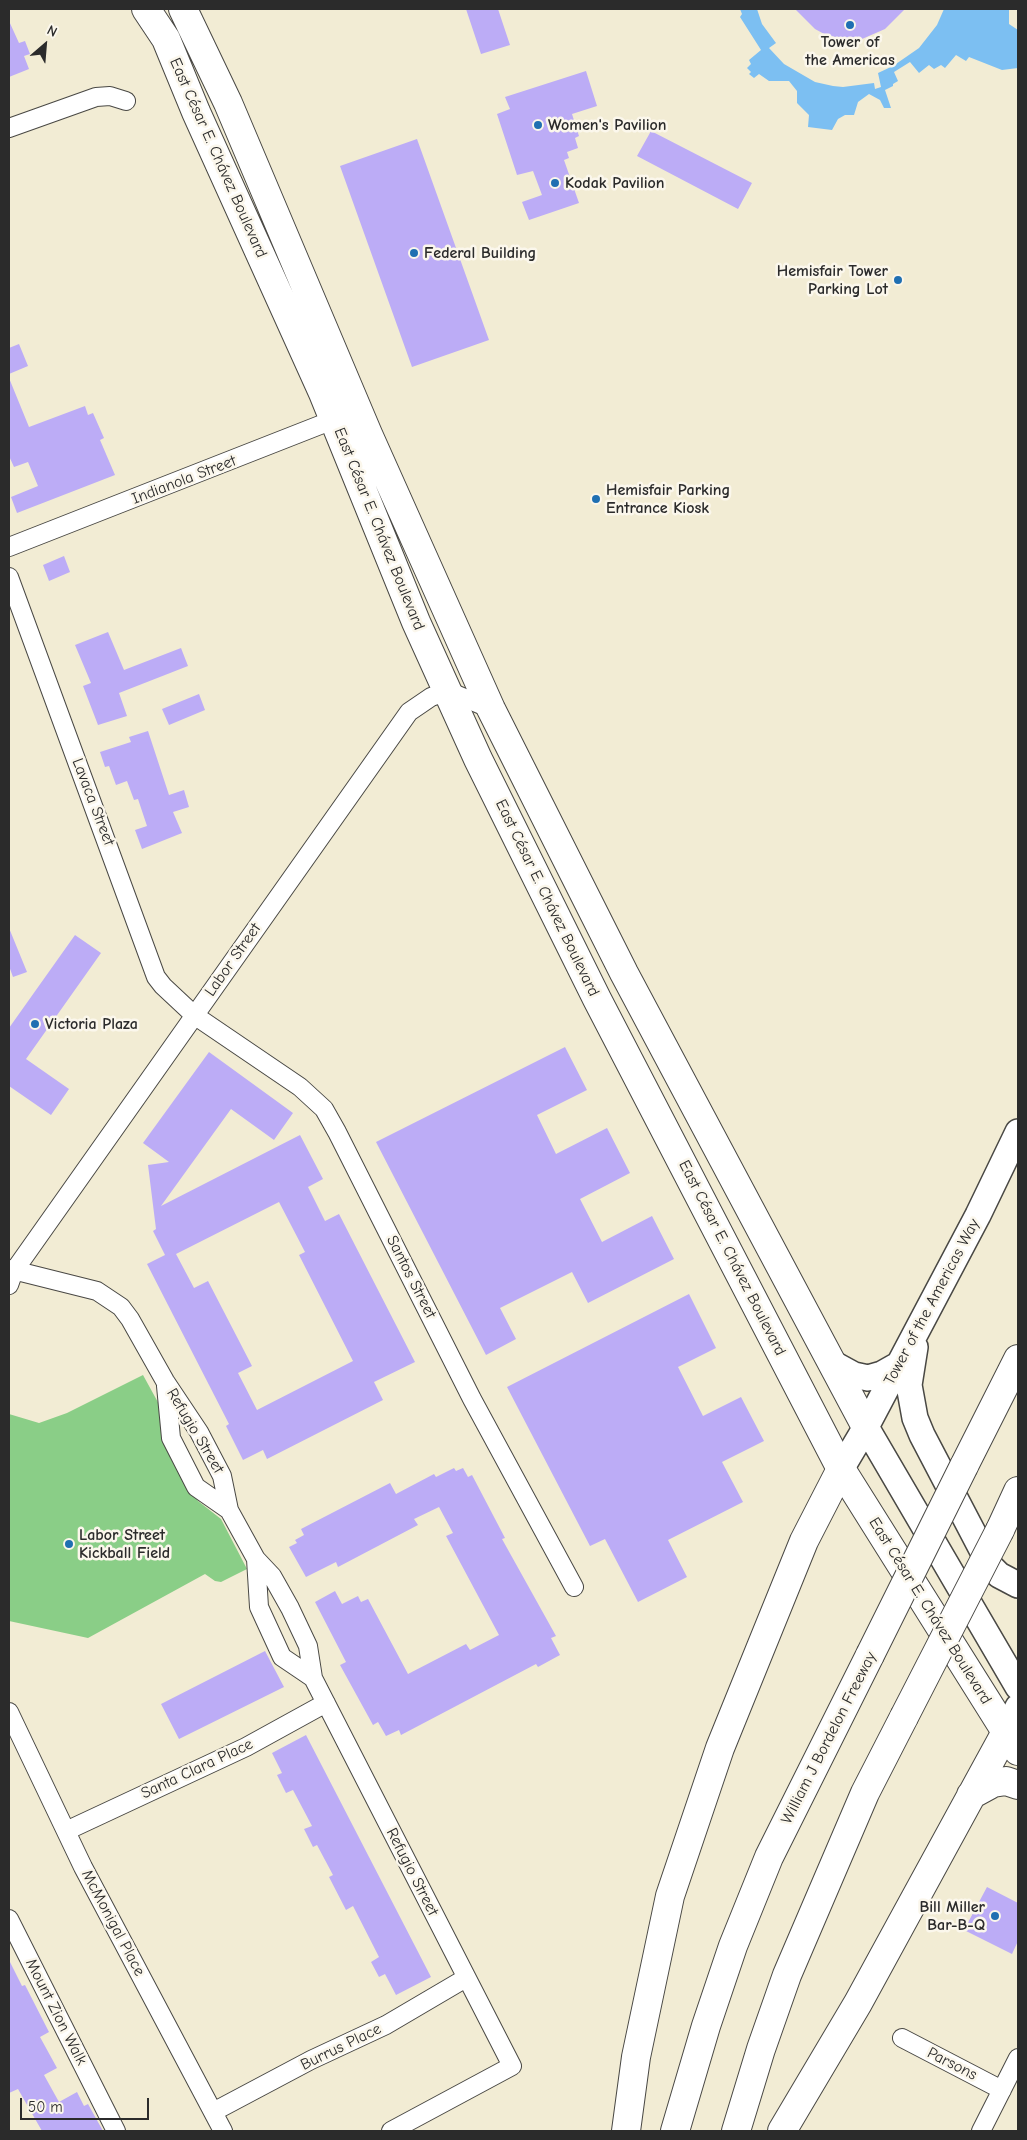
<!DOCTYPE html>
<html>
<head>
<meta charset="utf-8">
<style>
  body { margin:0 }
  #map { position:relative; width:1027px; height:2140px; overflow:hidden; background:#f2ecd4; font-family:"Comic Neue",sans-serif }
  canvas { display:block }
  .frame { position:absolute; inset:0; border:10px solid #2b2b2b; pointer-events:none }
  .north { position:absolute; left:20px; top:20px; width:50px; height:50px; -webkit-text-stroke:4px #fbf7ec; paint-order:stroke; rotate:27deg; font-size:14px; font-weight:700; line-height:20px; text-align:center; color:#2b2b2b }
  .north::after { content:''; display:block; margin:auto; width:18px; height:22px; background:#2b2b2b; clip-path:polygon(50% 0,100% 100%,50% 72%,0 100%) }
  .scale { position:absolute; left:20px; top:2098px; width:129px; height:22px; box-sizing:border-box; border:2px solid #2b2b2b; border-top:0; padding-left:6px; font-size:15px; line-height:18px; white-space:nowrap; color:#2b2b2b; -webkit-text-stroke:4px #fbf7ec; paint-order:stroke }
</style>
</head>
<body>
<div id="map">
<canvas width="1027" height="2140"></canvas>
<div class="frame"></div>
<div class="north">N</div>
<div class="scale">50 m</div>
</div>
<script>
const ctx = document.querySelector('canvas').getContext('2d');
ctx.lineJoin = 'round';
function paint(path, color) { ctx.fillStyle = color; ctx.fill(path, 'evenodd'); }
const poly = rows => new Path2D(rows.map(r => 'M' + r).join(''));
function trace(path, color, width, dash) { ctx.strokeStyle = color; ctx.lineWidth = width; ctx.lineCap = dash ? 'butt' : 'round'; ctx.setLineDash(dash || []); ctx.stroke(path); }
function write(font, color, halo, rows, align = 'center') {
  ctx.font = font + ' "Comic Neue",sans-serif'; ctx.lineWidth = 5; ctx.setLineDash([]); ctx.textBaseline = 'middle'; ctx.strokeStyle = halo; ctx.fillStyle = color; for (const [text, x, y, turn = 0] of rows) {
    ctx.save(); ctx.translate(x, y); ctx.rotate((+turn || 0) * Math.PI / 180); ctx.textAlign = isNaN(turn) ? turn : align; if (halo) ctx.strokeText(text, 0, 0); ctx.fillText(text, 0, 0); ctx.restore();
  }
}
paint(poly([
  [143,1375,160,1406,173,1456,198,1501,221,1519,247,1569,221,1582,215,1581,205,1574,88,1638,9,1621,9,1414,39,1423,67,1413]
]), '#8ace87');
paint(poly([
  [736,9,757,9,762,24,776,43,769,48,784,64,815,82,833,86,843,87,874,83,875,89,881,87,878,73,893,66,919,48,937,25,944,9,1009,9,1009,24,1018,30,1018,68,1002,70,969,57,966,61,956,55,945,68,941,65,934,69,929,65,919,73,910,62,894,72,898,81,893,84,893,86,885,90,891,108,884,108,880,100,869,94,858,102,854,115,845,115,838,119,832,130,808,127,809,115,797,103,797,91,789,81,769,81,759,74,754,78,749,74,751,72,747,68,751,64,749,60,761,50,740,17,742,14,740,9]
]), '#7cbff2');
paint(poly([
  [466,9,498,9,510,45,481,54],
  [795,9,905,9,885,29,862,39,850,40,826,35,815,29],
  [9,21,19,43,25,41,30,54,24,56,29,69,9,77],
  [586,71,597,106,572,114,579,136,575,138,578,148,567,152,569,158,564,160,579,203,529,220,522,202,542,195,533,171,517,175,497,114,510,109,505,97],
  [651,131,752,183,738,209,637,156],
  [417,139,489,340,412,367,340,166],
  [19,344,28,366,9,374,9,348],
  [9,378,29,427,85,406,88,415,93,413,104,438,100,440,115,475,17,513,11,497,38,486,28,462,14,467,9,456],
  [64,556,70,572,49,581,43,565],
  [108,632,124,670,181,648,188,666,119,693,127,716,98,725,83,686,91,683,75,645],
  [199,694,205,710,169,725,162,709],
  [148,731,169,795,184,790,189,807,173,812,182,833,142,849,135,830,147,826,138,799,134,800,127,781,116,785,109,766,105,767,100,752,131,742,129,737],
  [9,928,27,972,13,977,9,966],
  [75,935,101,953,26,1059,69,1089,51,1115,9,1086,9,1028],
  [565,1047,587,1090,537,1115,556,1154,607,1128,630,1173,580,1199,602,1242,652,1216,674,1259,588,1303,572,1272,500,1308,516,1339,486,1355,376,1142],
  [209,1052,293,1113,274,1140,231,1109,161,1206,300,1135,323,1179,308,1187,325,1221,339,1214,415,1362,374,1382,383,1400,267,1459,263,1450,243,1460,226,1426,229,1424,147,1264,165,1255,153,1231,156,1229,148,1165,169,1162,143,1143],
  [279,1202,305,1252,299,1255,353,1361,257,1410,238,1373,252,1366,208,1281,194,1288,176,1254],
  [689,1294,716,1348,678,1367,703,1416,741,1397,764,1441,722,1462,743,1502,668,1540,687,1577,638,1602,605,1539,590,1546,507,1387],
  [454,1468,456,1471,463,1468,468,1477,472,1475,505,1538,502,1539,556,1636,551,1638,560,1655,538,1667,536,1664,401,1735,399,1730,386,1736,378,1722,373,1725,340,1665,346,1662,315,1602,335,1591,342,1604,358,1596,361,1602,368,1599,408,1674,466,1644,470,1650,499,1635,446,1536,453,1533,439,1507,414,1519,418,1525,338,1567,336,1562,306,1577,289,1547,297,1543,295,1540,304,1535,301,1529,390,1483,396,1494,434,1474,436,1477],
  [265,1651,284,1687,179,1739,161,1704],
  [306,1735,431,1977,396,1995,385,1974,379,1977,371,1962,379,1957,353,1906,346,1910,329,1877,333,1875,317,1845,313,1847,304,1829,312,1826,293,1790,286,1793,277,1775,282,1773,272,1753],
  [987,1887,1018,1903,1018,1941,1012,1954,964,1930],
  [9,1960,22,1986,25,1985,49,2032,40,2037,57,2068,44,2075,59,2102,77,2092,84,2106,88,2104,103,2131,42,2131,18,2089,9,2093]
]), '#bcacf6');
const minor = poly([
  [9,128,96,97,110,96,126,101],
  [9,547,343,416],
  [9,577,156,977,163,986,194,1015,300,1087,324,1109,337,1132,472,1399,574,1587],
  [9,1269,97,1291,121,1307,130,1319,165,1381,199,1432,222,1476,229,1510,256,1559,272,1576,290,1608,308,1646,313,1678,512,2066,391,2131],
  [9,1285,14,1271,409,712,431,697,448,691,491,709],
  [166,1386,171,1438,196,1487,229,1510],
  [256,1559,259,1607,282,1657,313,1678],
  [9,1712,83,1867,223,2131],
  [66,1831,246,1747,326,1703],
  [9,1919,116,2131],
  [902,2038,1002,2090],
  [213,2112,311,2060,386,2025,466,1978],
  [981,2131,1018,2058]
]);
const secondary = poly([
  [915,1347,909,1385,915,1418,922,1435,991,1567,999,1575,1018,1585],
  [832,1363,854,1375,868,1378,882,1374,898,1365],
  [866,1427,1018,1687],
  [841,1469,866,1427,978,1215,1018,1132],
  [1006,1732,1018,1707]
]);
const primary = poly([
  [146,9,166,39,196,112,323,393,416,622,478,759,597,999,841,1469,1018,1751],
  [183,9,228,103,368,434,491,709,624,973,866,1427]
]);
const motorway = poly([
  [964,1466,1018,1359],
  [1000,1530,1018,1491],
  [971,1795,993,1783,1006,1781,1018,1785],
  [626,2131,636,2057,670,1896,720,1748,804,1541,841,1469],
  [675,2131,706,2026,733,1946,769,1857,870,1655],
  [736,2131,761,2049,787,1975,865,1793,904,1717],
  [782,2131,858,2003,1006,1732]
]);
trace(minor, '#494844', 20);
trace(secondary, '#494844', 28);
trace(primary, '#494844', 30);
trace(motorway, '#494844', 30);
trace(minor, '#fff', 18);
trace(secondary, '#fff', 25);
trace(primary, '#fff', 28);
trace(motorway, '#fff', 28);
const motorwayBridge = poly([
  [870,1655,964,1466],
  [904,1717,1000,1530]
]);
trace(motorwayBridge, '#494844', 30, []);
trace(motorwayBridge, '#fff', 28);
for (const [x, y, r, color] of [
  [850,25,5,"#1f6fb2"],
  [538,125,5,"#1f6fb2"],
  [555,183,5,"#1f6fb2"],
  [414,253,5,"#1f6fb2"],
  [898,280,5,"#1f6fb2"],
  [596,499,5,"#1f6fb2"],
  [35,1024,5,"#1f6fb2"],
  [69,1544,5,"#1f6fb2"],
  [995,1916,5,"#1f6fb2"]
]) { const dot = new Path2D(); dot.arc(x, y, r, 0, 2 * Math.PI); ctx.fillStyle = color; ctx.fill(dot); trace(dot, '#fbf7ec', 2); }
write('bold 16px', '#2b2b2b', '#fbf7ec', [
  ["Tower of",850,42,"center"],
  ["the Americas",850,60,"center"],
  ["Women's Pavilion",548,125],
  ["Kodak Pavilion",565,183],
  ["Federal Building",424,253],
  ["Hemisfair Tower",888,271,"right"],
  ["Parking Lot",888,289,"right"],
  ["Hemisfair Parking",606,490],
  ["Entrance Kiosk",606,508],
  ["Victoria Plaza",45,1024],
  ["Labor Street",79,1535],
  ["Kickball Field",79,1553],
  ["Bill Miller",985,1907,"right"],
  ["Bar-B-Q",985,1925,"right"]
], 'left');
write('16px', '#2b2b2b', '#fbf7ec', [
  ["East César E. Chávez Boulevard",218,158,66],
  ["Indianola Street",184,480,-21],
  ["East César E. Chávez Boulevard",379,529,68],
  ["Lavaca Street",93,802,69],
  ["East César E. Chávez Boulevard",547,898,64],
  ["Labor Street",233,960,-55],
  ["East César E. Chávez Boulevard",732,1258,63],
  ["Santos Street",411,1277,63],
  ["Tower of the Americas Way",932,1302,-62],
  ["Refugio Street",195,1431,59],
  ["East César E. Chávez Boulevard",930,1611,58],
  ["William J Bordelon Freeway",829,1738,-63],
  ["Santa Clara Place",197,1769,-25],
  ["Refugio Street",412,1872,63],
  ["McMonigal Place",113,1923,62],
  ["Mount Zion Walk",56,2012,63],
  ["Burrus Place",341,2047,-26],
  ["Parsons",952,2064,27]
]);
</script>
</body>
</html>
